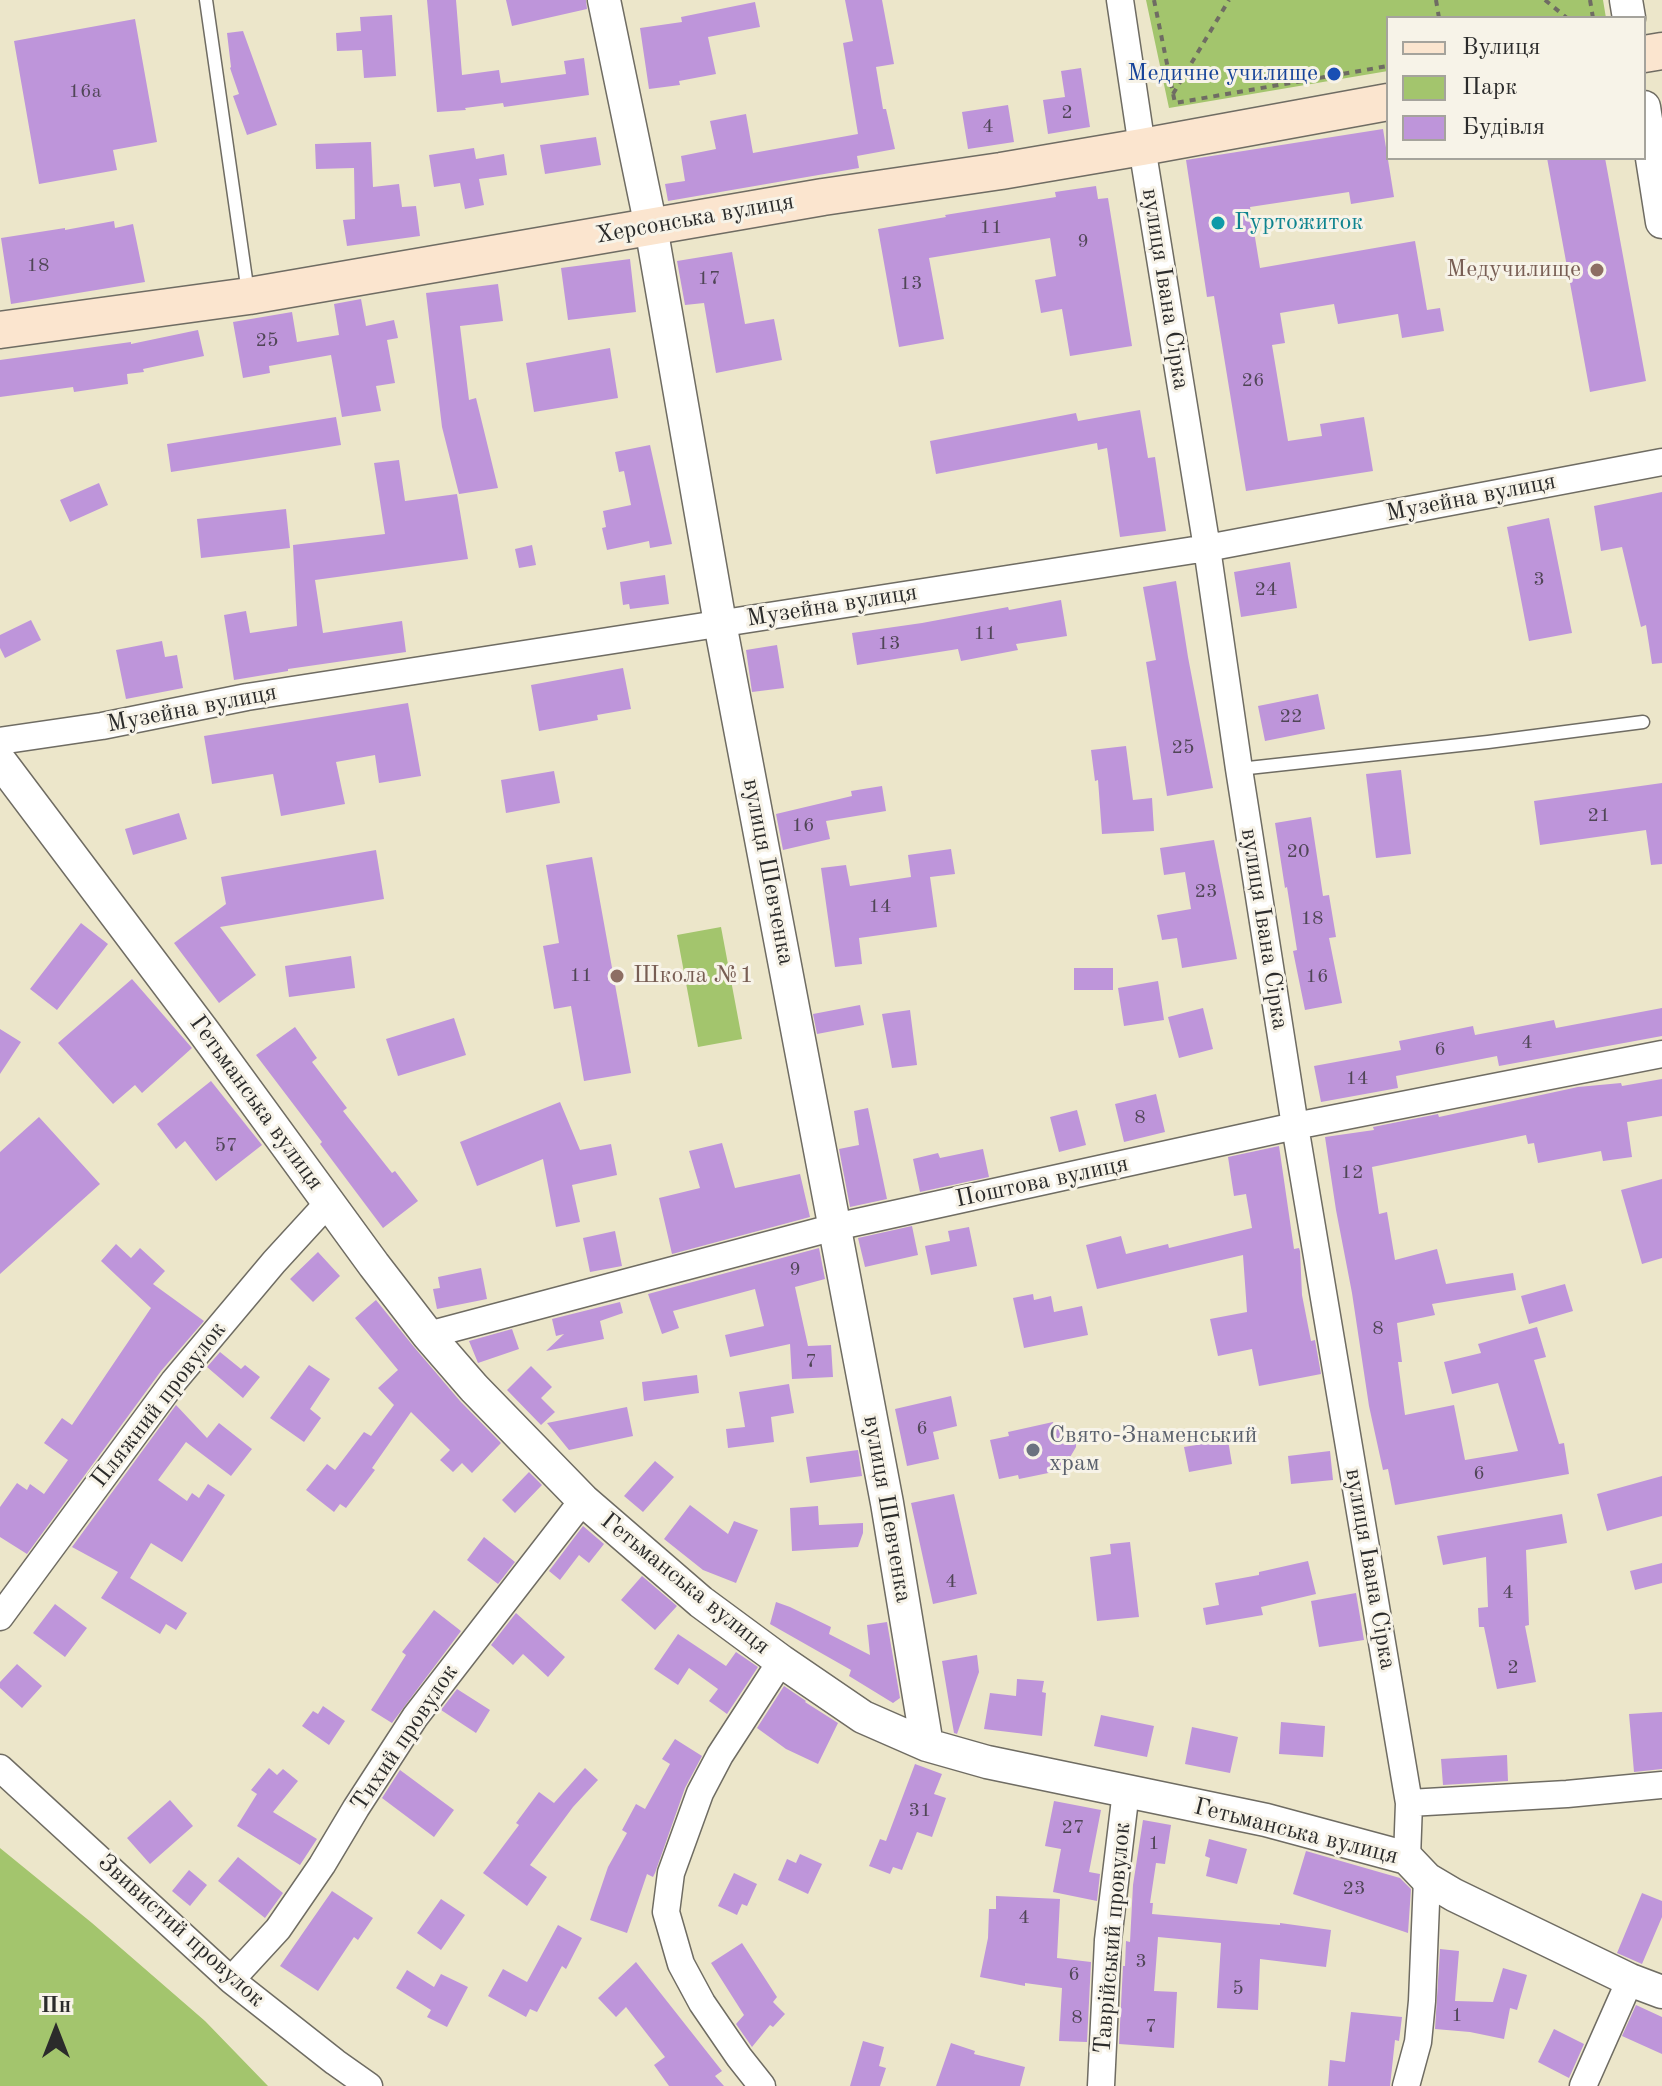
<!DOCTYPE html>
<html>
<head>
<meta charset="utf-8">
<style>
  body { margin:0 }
  #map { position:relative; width:1662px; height:2086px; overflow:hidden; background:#ece6ca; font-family:"Old Standard TT",serif }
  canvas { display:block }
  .legend { position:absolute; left:1386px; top:16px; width:260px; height:144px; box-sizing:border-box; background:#f7f3e8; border:2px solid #a5a39c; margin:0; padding:10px 14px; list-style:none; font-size:24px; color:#2b2b2b }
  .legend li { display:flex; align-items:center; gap:16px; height:40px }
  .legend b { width:40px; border:2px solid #a5a39c }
  .north { position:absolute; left:16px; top:1990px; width:80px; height:80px; -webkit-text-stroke:6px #f7f3e8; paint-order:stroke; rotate:0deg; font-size:22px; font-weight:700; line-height:32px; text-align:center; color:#2b2b2b }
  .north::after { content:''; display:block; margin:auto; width:28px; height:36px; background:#2b2b2b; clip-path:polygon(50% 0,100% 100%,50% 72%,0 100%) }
</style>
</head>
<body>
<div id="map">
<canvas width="1662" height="2086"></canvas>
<ul class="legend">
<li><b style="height:10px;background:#fbe5cf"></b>Вулиця</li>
<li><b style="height:22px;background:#a3c56d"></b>Парк</li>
<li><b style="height:22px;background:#be95da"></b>Будівля</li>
</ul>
<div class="north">Пн</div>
</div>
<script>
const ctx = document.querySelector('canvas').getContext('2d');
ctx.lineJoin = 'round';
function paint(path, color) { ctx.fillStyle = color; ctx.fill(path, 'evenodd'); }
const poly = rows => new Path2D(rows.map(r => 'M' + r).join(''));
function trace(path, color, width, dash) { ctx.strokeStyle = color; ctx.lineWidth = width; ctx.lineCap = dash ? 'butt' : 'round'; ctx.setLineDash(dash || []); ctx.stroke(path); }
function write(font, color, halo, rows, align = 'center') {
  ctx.font = font + ' "Old Standard TT",serif'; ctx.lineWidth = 6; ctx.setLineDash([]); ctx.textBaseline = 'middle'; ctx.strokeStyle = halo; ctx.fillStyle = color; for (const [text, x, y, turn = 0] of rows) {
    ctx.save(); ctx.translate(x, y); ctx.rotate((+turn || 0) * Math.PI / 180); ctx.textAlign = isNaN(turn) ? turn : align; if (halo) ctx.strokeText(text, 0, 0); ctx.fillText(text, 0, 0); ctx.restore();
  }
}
paint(poly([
  [1146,0,1603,0,1606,18,1388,18,1388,71,1169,108],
  [721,927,742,1039,698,1047,677,935],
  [0,1848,92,1923,205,2021,268,2086,0,2086]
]), '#a3c56d');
paint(poly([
  [427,0,456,0,462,75,499,70,501,83,566,74,564,61,584,58,589,95,504,107,503,103,465,108,466,110,437,112],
  [506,0,586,0,587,9,512,26],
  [845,0,882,0,894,64,876,67,883,109,886,109,895,149,857,156,859,168,668,201,665,184,685,181,681,156,716,149,710,121,746,114,753,153,858,134,843,43,853,41],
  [755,2,760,27,708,37,716,74,679,81,680,85,649,89,640,28,682,22,681,17],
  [392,15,396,76,364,78,362,50,337,51,336,33,361,31,360,17],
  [135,19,157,142,113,150,117,170,39,184,14,41],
  [243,31,277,125,247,135,233,96,239,94,230,68,231,67,227,33],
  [1081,68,1090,127,1048,134,1043,100,1065,97,1061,71],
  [1008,105,1014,142,968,149,962,112],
  [1383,129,1394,197,1351,204,1349,192,1250,207,1260,268,1415,241,1427,310,1440,308,1444,331,1402,338,1398,314,1338,324,1334,304,1280,313,1285,343,1272,345,1288,441,1322,436,1320,424,1364,417,1373,471,1246,491,1214,296,1207,297,1186,160],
  [596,137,601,165,545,174,540,145],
  [371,142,373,187,399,184,402,207,416,206,420,236,347,246,343,220,355,219,354,168,316,169,315,144],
  [474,148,476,159,504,154,507,175,479,179,484,205,465,209,460,183,434,187,429,155],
  [1547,158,1605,158,1646,381,1590,392],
  [1096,186,1098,199,1108,198,1132,346,1070,356,1062,309,1041,313,1035,280,1056,276,1050,238,929,258,944,339,899,347,878,229,946,217,945,215,1056,197,1055,192],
  [114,221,115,228,133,224,145,282,11,304,1,238,65,228,65,230],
  [732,252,745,324,774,319,782,360,716,373,704,303,685,305,677,261],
  [630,259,636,312,568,320,561,268],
  [498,284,503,321,460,326,469,400,476,398,498,488,459,494,442,427,426,293],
  [361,299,366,326,394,320,398,338,387,340,395,383,376,386,381,411,342,417,331,355,269,366,270,373,243,378,233,322,292,312,297,342,339,335,334,304],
  [198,330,204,356,143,369,144,372,127,374,128,384,74,392,73,387,0,397,0,360,131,342,131,344],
  [610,348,618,398,534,412,526,363],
  [1140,410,1148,458,1155,457,1166,531,1120,537,1107,448,1098,450,1097,443,936,474,930,441,1076,413,1078,421],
  [336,417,341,445,171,472,167,444],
  [650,445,672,544,650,548,649,541,607,550,602,528,606,527,603,511,631,505,624,471,619,472,615,452],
  [399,460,405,501,457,494,468,559,315,580,323,633,402,621,406,652,288,669,288,671,234,680,224,615,246,611,250,633,297,626,293,545,385,534,374,463],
  [99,483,108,505,70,522,60,500],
  [1662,492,1662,663,1652,664,1646,625,1641,627,1622,547,1601,551,1594,506],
  [286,509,290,548,201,558,197,519],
  [1549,518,1572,633,1529,641,1507,527],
  [532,545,536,565,519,568,515,549],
  [1290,562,1297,608,1241,617,1234,572],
  [665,575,669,604,630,609,629,604,623,605,620,582],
  [1176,581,1188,657,1213,788,1167,796,1146,662,1156,660,1143,587],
  [1061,600,1067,636,1016,644,1018,650,961,661,958,649,857,665,852,633,922,623,1008,607,1009,610],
  [31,620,41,640,5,658,0,648,0,635],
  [162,641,165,657,177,655,183,688,126,699,116,650],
  [777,645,784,688,752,692,746,650],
  [623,668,631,709,597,715,598,720,539,731,531,685],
  [1318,694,1325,729,1265,741,1258,706],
  [408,703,421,776,379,783,375,755,336,762,345,804,281,816,273,774,212,784,204,736],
  [1126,746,1133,800,1152,798,1154,831,1102,834,1098,780,1095,781,1091,750],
  [1401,770,1411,854,1376,858,1366,774],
  [554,771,560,803,506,813,501,780],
  [1662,783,1662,864,1651,865,1646,830,1540,845,1534,801],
  [882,786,886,811,826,821,830,839,783,850,776,814,852,796,851,791],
  [179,813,187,839,133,855,125,829],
  [1311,817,1323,896,1329,895,1336,937,1329,938,1342,1003,1305,1010,1293,951,1297,950,1287,887,1285,888,1275,823],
  [1214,840,1237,959,1182,968,1177,938,1162,940,1157,915,1191,909,1185,872,1164,875,1160,848],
  [951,849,955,874,930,877,937,927,859,938,862,964,835,967,821,868,846,865,850,886,911,877,908,855],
  [376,850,384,899,220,927,256,975,219,1003,174,943,226,904,221,877],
  [592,857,631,1073,584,1081,571,1006,554,1009,543,946,559,943,546,865],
  [81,923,108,944,57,1010,30,989],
  [351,956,355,988,289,997,285,966],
  [1074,968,1113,968,1113,990,1074,990],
  [132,979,192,1048,142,1093,135,1085,113,1104,58,1043],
  [1158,981,1164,1020,1124,1026,1118,988],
  [860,1005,864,1025,817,1034,813,1014],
  [1203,1008,1213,1049,1179,1058,1168,1017],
  [1662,1008,1662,1036,1499,1066,1497,1056,1396,1076,1398,1088,1321,1102,1314,1066,1401,1050,1399,1041,1473,1026,1475,1035,1554,1020,1556,1028],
  [910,1010,917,1065,892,1068,882,1014],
  [454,1018,466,1055,398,1076,386,1039],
  [295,1027,317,1058,312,1062,347,1108,343,1111,392,1173,395,1171,418,1201,383,1228,320,1144,322,1142,256,1055],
  [0,1029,21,1042,0,1074],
  [1662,1079,1662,1116,1627,1122,1632,1157,1603,1161,1601,1151,1538,1163,1534,1143,1528,1144,1526,1135,1372,1167,1379,1214,1387,1212,1395,1260,1437,1249,1446,1284,1513,1273,1516,1290,1432,1304,1435,1315,1397,1323,1402,1362,1398,1362,1405,1415,1454,1405,1465,1460,1518,1451,1498,1383,1452,1394,1444,1362,1481,1353,1478,1344,1537,1327,1546,1357,1534,1360,1559,1444,1564,1443,1569,1474,1395,1505,1388,1469,1383,1470,1369,1406,1352,1293,1336,1210,1325,1137,1374,1130,1373,1127,1438,1114,1439,1117,1578,1087,1621,1083,1622,1086],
  [211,1081,262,1145,216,1181,185,1141,176,1149,157,1124],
  [1156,1094,1165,1132,1124,1142,1115,1104],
  [560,1102,580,1150,611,1144,617,1175,572,1185,580,1222,556,1227,543,1159,477,1186,460,1142],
  [868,1108,887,1199,850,1207,839,1149,859,1145,854,1111],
  [1077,1110,1086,1145,1059,1152,1050,1117],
  [39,1117,100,1184,0,1274,0,1152],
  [722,1143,735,1188,800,1174,810,1217,672,1254,659,1198,700,1188,689,1151],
  [1279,1146,1294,1249,1299,1248,1300,1251,1302,1295,1311,1341,1315,1340,1321,1374,1259,1386,1252,1349,1218,1356,1210,1319,1247,1312,1243,1255,1097,1289,1086,1245,1121,1236,1126,1254,1168,1244,1169,1248,1252,1228,1246,1194,1234,1196,1228,1157],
  [983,1149,989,1177,920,1192,913,1159,938,1153,940,1158],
  [1662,1179,1662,1258,1642,1264,1621,1190],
  [912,1226,918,1255,865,1267,858,1238],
  [969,1227,977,1266,931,1275,925,1246,950,1241,948,1231],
  [615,1231,622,1266,590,1272,583,1238],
  [116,1244,131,1258,140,1248,165,1271,153,1284,204,1321,161,1371,27,1554,0,1537,0,1507,17,1483,27,1490,30,1484,44,1494,68,1460,44,1443,62,1418,72,1425,151,1308,101,1261],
  [819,1248,825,1279,795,1287,808,1346,831,1345,833,1377,792,1379,790,1344,730,1357,725,1335,764,1326,755,1289,673,1311,679,1328,662,1334,648,1294],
  [318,1252,340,1276,313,1302,290,1279],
  [481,1268,487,1299,437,1309,433,1289,440,1288,438,1277],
  [1565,1284,1573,1311,1529,1324,1521,1296],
  [1033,1294,1034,1300,1051,1296,1054,1312,1082,1306,1088,1335,1024,1348,1013,1298],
  [376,1300,414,1347,460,1401,501,1443,472,1473,462,1463,453,1472,440,1460,450,1450,411,1412,372,1468,375,1470,346,1508,340,1504,334,1512,306,1490,327,1464,335,1470,364,1432,371,1436,394,1405,378,1388,398,1370,355,1318],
  [620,1302,623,1313,600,1321,604,1339,546,1351,564,1334,556,1336,552,1319],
  [512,1329,519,1349,478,1363,469,1341],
  [220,1352,241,1369,245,1365,260,1377,243,1398,207,1367],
  [309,1365,330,1379,310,1409,321,1418,304,1442,270,1418],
  [531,1366,552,1387,541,1398,555,1412,541,1425,507,1390],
  [697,1375,699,1393,644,1401,642,1382],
  [789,1384,794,1413,771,1417,774,1442,728,1448,726,1429,745,1427,739,1392],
  [951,1396,957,1426,933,1432,939,1459,907,1466,895,1409],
  [176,1405,207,1438,219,1423,252,1449,231,1476,186,1442,158,1480,187,1501,192,1493,199,1498,208,1484,225,1495,182,1562,151,1543,130,1578,187,1613,176,1630,166,1624,160,1634,101,1598,118,1572,72,1547],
  [627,1407,633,1436,569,1450,547,1423],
  [1053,1422,1054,1427,1062,1425,1063,1431,1073,1437,1076,1442,1076,1447,1069,1459,1070,1464,1062,1466,1063,1470,1019,1479,1018,1475,999,1479,990,1440,1009,1436,1008,1432],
  [1228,1440,1232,1464,1189,1472,1184,1447],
  [858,1450,862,1476,810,1483,806,1457],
  [1330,1451,1333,1480,1291,1484,1288,1456],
  [655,1461,674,1477,643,1512,624,1496],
  [529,1472,542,1485,515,1513,502,1500],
  [1662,1476,1662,1516,1607,1531,1597,1494],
  [954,1494,977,1594,933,1604,911,1503],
  [690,1505,728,1534,734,1521,758,1530,736,1583,703,1570,664,1539],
  [818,1506,819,1525,863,1523,863,1533,858,1547,792,1551,790,1508],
  [1562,1514,1567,1543,1526,1550,1529,1625,1525,1626,1536,1682,1497,1689,1484,1627,1479,1627,1478,1608,1488,1607,1486,1557,1443,1565,1437,1536],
  [583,1526,604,1544,589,1563,579,1555,560,1580,549,1571],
  [484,1537,515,1562,498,1584,467,1560],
  [1130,1542,1139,1617,1097,1621,1090,1557,1111,1554,1110,1544],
  [1308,1561,1316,1594,1261,1607,1263,1615,1206,1625,1203,1608,1219,1605,1215,1583,1259,1575,1259,1572],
  [1662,1563,1662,1583,1635,1590,1630,1571],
  [642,1576,677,1606,655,1630,621,1600],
  [1356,1593,1364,1640,1319,1647,1311,1601],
  [776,1602,790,1607,831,1627,829,1634,870,1655,867,1625,887,1622,900,1698,893,1703,849,1676,851,1670,770,1624],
  [55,1604,87,1628,65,1657,33,1633],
  [434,1610,461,1631,392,1723,371,1710,406,1655,402,1652],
  [516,1613,565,1657,548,1677,523,1654,513,1665,491,1645],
  [678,1634,726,1666,736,1652,758,1667,727,1714,709,1701,718,1689,689,1668,678,1685,654,1669],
  [977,1655,979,1672,957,1734,954,1733,942,1661],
  [17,1664,42,1686,22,1708,0,1688,0,1682],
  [1017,1679,1044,1681,1042,1692,1046,1693,1042,1736,984,1729,990,1693,1016,1696],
  [784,1686,806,1701,805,1702,838,1723,818,1764,786,1749,757,1728],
  [457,1689,490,1710,476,1733,441,1710],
  [323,1706,345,1721,329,1745,302,1726,313,1711,318,1714],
  [1662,1712,1662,1769,1634,1772,1629,1714],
  [1101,1715,1154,1726,1147,1757,1094,1746],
  [1281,1722,1325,1726,1323,1757,1279,1754],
  [1192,1727,1238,1737,1230,1773,1185,1764],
  [675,1739,702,1756,685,1788,655,1873,653,1877,647,1874,627,1933,590,1920,608,1867,627,1833,622,1830,636,1804,645,1809,670,1764,662,1759],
  [1507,1755,1508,1781,1443,1785,1441,1759],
  [915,1764,942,1774,934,1794,946,1798,932,1837,917,1832,902,1870,893,1867,890,1874,869,1866,880,1839,886,1841],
  [269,1768,277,1775,283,1769,298,1781,273,1812,317,1839,300,1865,237,1826,257,1794,251,1790],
  [585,1768,598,1780,573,1807,530,1865,547,1877,527,1906,483,1873,519,1825,516,1823,539,1792,554,1803],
  [400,1770,454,1810,434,1837,382,1798],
  [170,1800,193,1826,150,1864,127,1838],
  [1054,1801,1101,1810,1089,1872,1100,1874,1097,1901,1053,1892,1061,1849,1045,1846],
  [1143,1820,1171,1825,1165,1864,1156,1863,1150,1903,1153,1903,1152,1914,1280,1925,1280,1923,1331,1930,1326,1967,1260,1959,1258,2010,1217,2008,1221,1943,1158,1937,1154,1991,1177,1992,1174,2048,1119,2044,1123,1966,1125,1966,1126,1941,1130,1942,1133,1885],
  [1209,1839,1247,1849,1237,1884,1206,1876,1210,1858,1205,1856],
  [1306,1851,1400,1878,1411,1889,1408,1933,1293,1894],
  [800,1854,822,1864,808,1894,778,1880,787,1859,796,1863],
  [238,1857,283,1893,265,1918,218,1881],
  [189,1870,207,1885,190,1906,172,1891],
  [734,1873,757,1884,747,1906,742,1904,737,1915,718,1906],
  [332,1891,373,1918,358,1940,354,1937,318,1991,280,1966],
  [1642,1893,1662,1901,1662,1917,1642,1964,1617,1953],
  [996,1896,1060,1899,1057,1958,1091,1962,1087,2042,1059,2041,1062,1988,1025,1983,1025,1986,980,1977,988,1938,989,1909,996,1909],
  [441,1899,465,1915,441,1950,417,1933],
  [558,1925,582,1938,566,1969,562,1966,537,2012,530,2009,526,2017,488,1996,503,1969,527,1982],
  [742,1943,777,1997,773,2002,785,2014,773,2027,770,2025,752,2047,736,2024,744,2015,711,1963],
  [1440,1949,1459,1951,1455,2001,1493,2002,1503,1968,1527,1975,1517,2010,1510,2008,1504,2039,1470,2032,1435,2029],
  [636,1962,722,2071,715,2076,724,2086,669,2086,654,2065,665,2057,626,2007,616,2017,598,1998],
  [407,1970,434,1987,441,1974,468,1987,447,2027,427,2017,431,2010,396,1988],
  [1636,2005,1662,2017,1662,2054,1622,2036],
  [1351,2012,1402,2017,1399,2041,1395,2040,1390,2086,1328,2086,1330,2060,1345,2062],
  [1554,2029,1584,2044,1569,2078,1538,2062],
  [863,2041,884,2047,879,2066,886,2068,880,2086,850,2086],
  [951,2043,975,2051,974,2054,1025,2067,1020,2086,936,2086]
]), '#be95da');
const service = poly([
  [206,0,248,293],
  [1239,769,1488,742,1643,722]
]);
const minor = poly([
  [1120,0,1142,147,1207,548,1239,769,1295,1126,1409,1803,1407,1858],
  [0,741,102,726,247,697,1207,548,1662,462],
  [428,1335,835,1227,1295,1126,1662,1054],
  [0,1617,174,1381,274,1262,329,1202],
  [0,1768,231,1980,335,2062,369,2086],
  [1409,1803,1567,1794,1662,1785],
  [231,1980,278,1929,322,1865,356,1808,415,1717,583,1500],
  [762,2086,739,2057,702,2003,681,1964,666,1912,671,1873,700,1793,720,1755,781,1661],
  [1101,2086,1108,1940,1126,1791],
  [1406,2086,1418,2042,1422,2001,1427,1879],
  [1583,2086,1630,1980]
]);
const tertiary = poly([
  [604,0,651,227,720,623,887,1503,927,1745],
  [1626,0,1629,18],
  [1644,107,1662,222],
  [0,761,204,1032,374,1265,428,1335,474,1388,583,1500,701,1602,781,1661,863,1717,927,1745,987,1762,1266,1820,1407,1858,1427,1879,1454,1895,1630,1980,1662,1992]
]);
const secondary = poly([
  [1644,54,1662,51],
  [0,330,249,296,823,197,1001,171,1142,147,1388,102]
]);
trace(service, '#6f6c63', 15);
trace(minor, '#6f6c63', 29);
trace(tertiary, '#6f6c63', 35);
trace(secondary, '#6f6c63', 39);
trace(poly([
  [1154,0,1175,103,1388,66],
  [1436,0,1439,18],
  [1545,0,1567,18],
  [1590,0,1593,18],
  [1173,94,1229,0]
]), '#6f6c63', 4, [6, 6]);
trace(service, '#fff', 12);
trace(minor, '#fff', 26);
trace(tertiary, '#fff', 32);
trace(secondary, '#fbe5cf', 36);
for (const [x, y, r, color] of [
  [1334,74,8,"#1a4fb4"],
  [1218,223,8,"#0f9aa8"],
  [1597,270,8,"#8d6e63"],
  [617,976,8,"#8d6e63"],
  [1033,1450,8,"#6b7280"]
]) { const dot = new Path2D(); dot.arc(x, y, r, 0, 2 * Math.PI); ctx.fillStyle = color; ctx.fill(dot); trace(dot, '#f7f3e8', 3); }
write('20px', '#504657', null, [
  ["16а",85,92],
  ["2",1067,113],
  ["4",988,127],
  ["11",991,228],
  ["9",1083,242],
  ["18",38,266],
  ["17",709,279],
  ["13",911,284],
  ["25",267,341],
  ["26",1253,381],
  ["3",1539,580],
  ["24",1266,590],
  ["11",985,634],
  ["13",889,644],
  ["22",1291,717],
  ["25",1183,748],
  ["21",1599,816],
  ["16",803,826],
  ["20",1298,852],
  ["23",1206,892],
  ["14",880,907],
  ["18",1312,919],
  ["11",581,976],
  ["16",1317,977],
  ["4",1527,1043],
  ["6",1440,1050],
  ["14",1357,1079],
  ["8",1140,1118],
  ["57",226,1146],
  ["12",1352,1173],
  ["9",795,1270],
  ["8",1378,1329],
  ["7",811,1362],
  ["6",922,1429],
  ["6",1479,1474],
  ["4",951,1582],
  ["4",1508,1593],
  ["2",1513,1668],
  ["31",920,1811],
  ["27",1073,1828],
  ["1",1154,1844],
  ["23",1354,1889],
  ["4",1024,1918],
  ["3",1141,1962],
  ["6",1074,1975],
  ["5",1238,1989],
  ["1",1457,2016],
  ["8",1077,2018],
  ["7",1151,2027]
]);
write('24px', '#164399', '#f7f3e8', [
  ["Медичне училище",1318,74]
], 'right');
write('24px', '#2b2b2b', '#f7f3e8', [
  ["Херсонська вулиця",695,219,-10],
  ["вулиця Івана Сірка",1165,289,81],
  ["Музейна вулиця",1471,498,-11],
  ["Музейна вулиця",832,606,-9],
  ["Музейна вулиця",192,709,-11],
  ["вулиця Шевченка",768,872,79],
  ["вулиця Івана Сірка",1264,929,81],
  ["Гетьманська вулиця",256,1103,54],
  ["Поштова вулиця",1042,1182,-12],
  ["Пляжний провулок",159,1405,-52],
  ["вулиця Шевченка",887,1509,80],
  ["вулиця Івана Сірка",1370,1569,80],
  ["Гетьманська вулиця",685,1584,39],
  ["Тихий провулок",405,1738,-56],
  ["Гетьманська вулиця",1296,1832,14],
  ["Звивистий провулок",181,1931,42],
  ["Таврійський провулок",1113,1938,-85]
]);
write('24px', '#0d838f', '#f7f3e8', [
  ["Гуртожиток",1234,223]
], 'left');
write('24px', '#785e54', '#f7f3e8', [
  ["Медучилище",1581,270],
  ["Школа №1",633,976,"left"]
], 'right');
write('24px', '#5b616d', '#f7f3e8', [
  ["Свято-Знаменський",1049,1436],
  ["храм",1049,1464]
], 'left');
</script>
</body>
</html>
